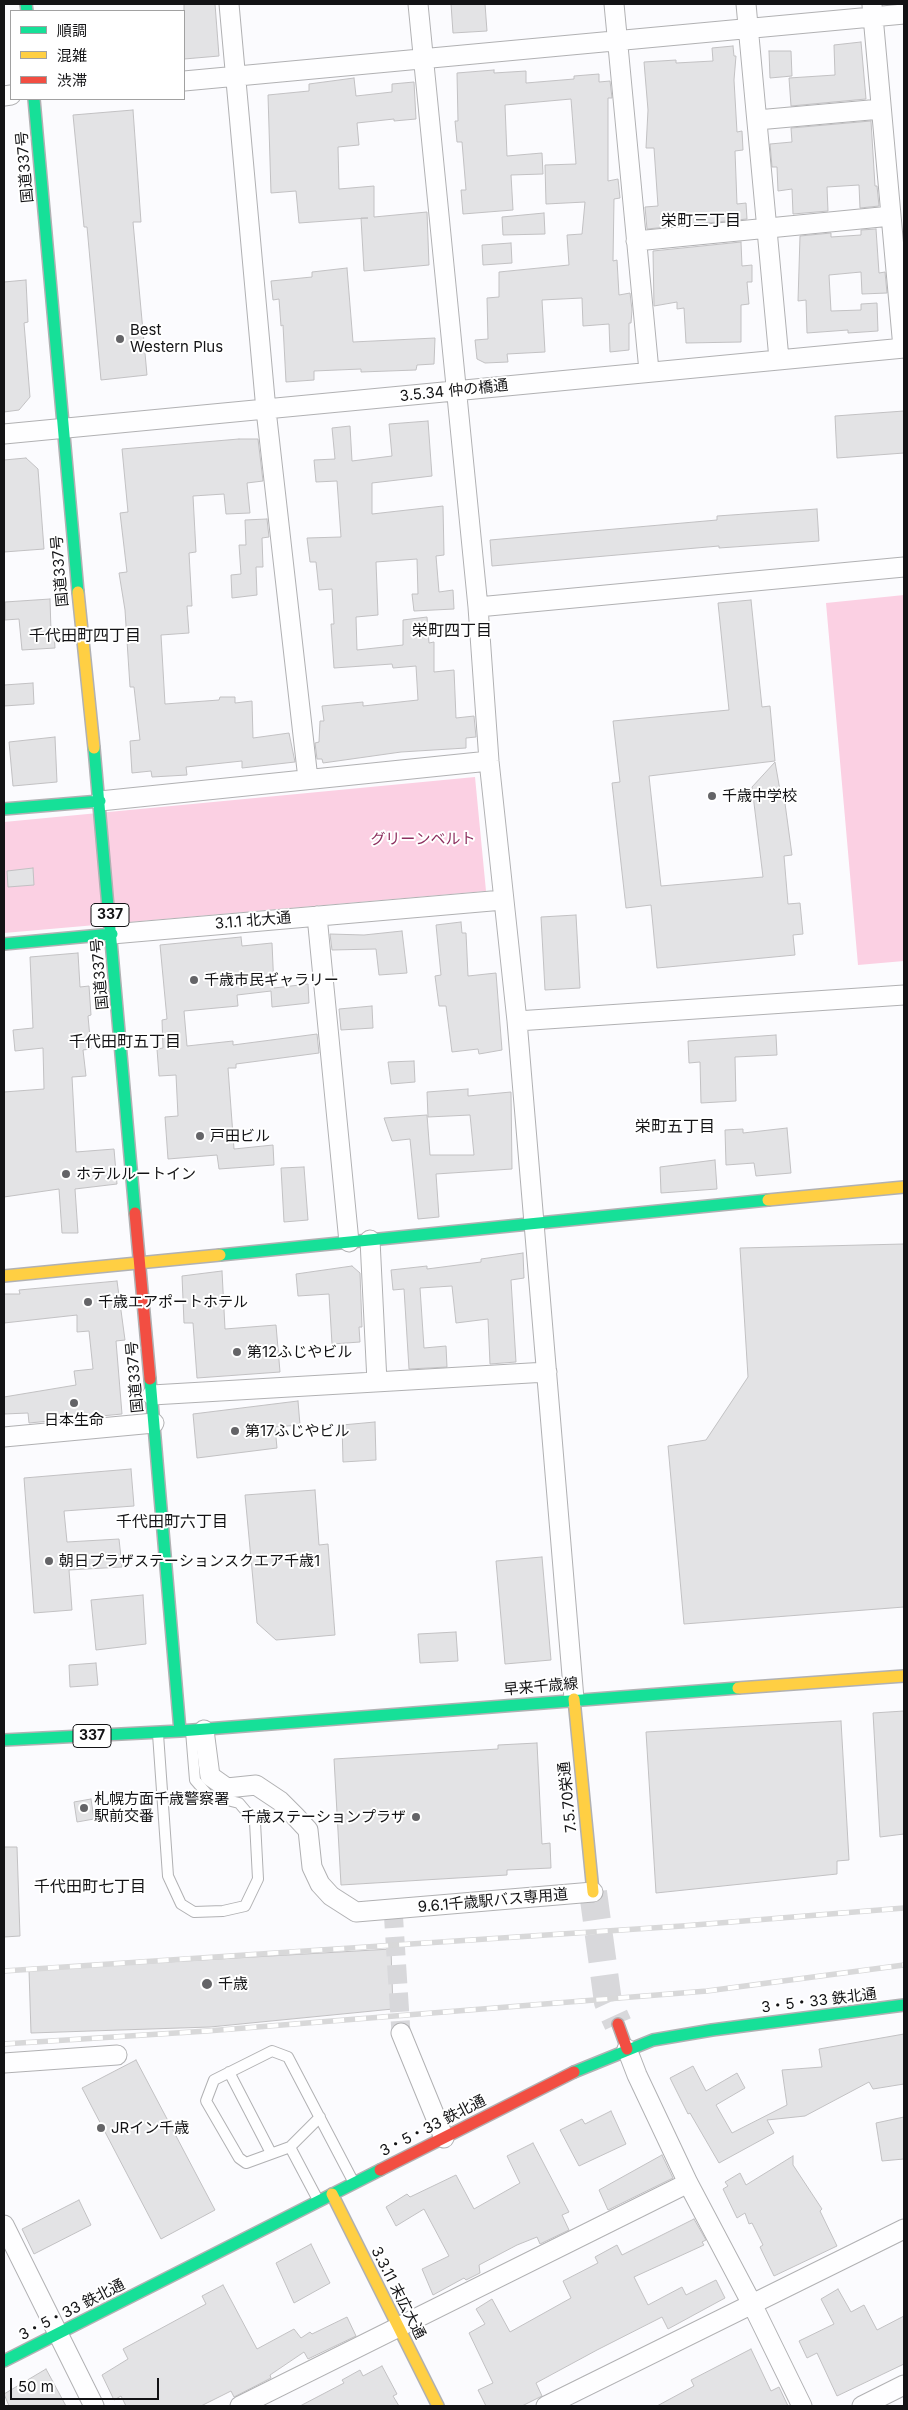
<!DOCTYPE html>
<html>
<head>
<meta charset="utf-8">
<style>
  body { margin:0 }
  #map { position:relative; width:908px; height:2410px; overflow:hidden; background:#fbfbfe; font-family:Inter,"Noto Sans JP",sans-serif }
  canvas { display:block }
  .frame { position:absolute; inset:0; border:5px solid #131315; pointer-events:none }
  .legend { position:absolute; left:10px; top:10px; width:175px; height:90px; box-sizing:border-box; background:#fff; border:1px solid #a1a1a1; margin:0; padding:6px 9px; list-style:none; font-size:15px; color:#131315 }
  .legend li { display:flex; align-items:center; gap:10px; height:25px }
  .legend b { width:25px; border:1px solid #a1a1a1 }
  .scale { position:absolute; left:10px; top:2378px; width:149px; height:22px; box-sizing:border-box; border:2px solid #131315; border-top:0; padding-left:6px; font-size:15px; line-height:18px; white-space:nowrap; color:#131315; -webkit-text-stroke:4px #fff; paint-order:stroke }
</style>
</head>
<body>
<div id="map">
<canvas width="908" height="2410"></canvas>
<div class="frame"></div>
<ul class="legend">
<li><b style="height:6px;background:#16e098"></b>順調</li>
<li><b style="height:6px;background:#ffcf43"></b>混雑</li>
<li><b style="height:6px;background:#f24e42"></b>渋滞</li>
</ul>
<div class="scale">50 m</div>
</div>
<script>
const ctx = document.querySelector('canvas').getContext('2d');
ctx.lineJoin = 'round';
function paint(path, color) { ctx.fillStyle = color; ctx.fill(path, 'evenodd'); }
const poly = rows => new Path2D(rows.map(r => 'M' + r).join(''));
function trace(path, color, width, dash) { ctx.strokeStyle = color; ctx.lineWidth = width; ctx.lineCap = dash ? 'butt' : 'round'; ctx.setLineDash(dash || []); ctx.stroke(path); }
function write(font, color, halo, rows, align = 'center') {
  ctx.font = font + ' Inter,"Noto Sans JP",sans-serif'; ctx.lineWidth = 4; ctx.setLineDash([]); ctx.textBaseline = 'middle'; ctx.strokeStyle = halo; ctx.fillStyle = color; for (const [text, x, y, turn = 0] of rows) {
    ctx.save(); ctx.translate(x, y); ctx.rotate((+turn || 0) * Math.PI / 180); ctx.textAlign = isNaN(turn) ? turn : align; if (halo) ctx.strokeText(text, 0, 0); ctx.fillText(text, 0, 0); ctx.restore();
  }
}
paint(poly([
  [904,595,904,961,858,965,826,603],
  [475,777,486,891,4,933,4,822]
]), '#fbd0e3');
const building = poly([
  [184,4,215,4,219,56,184,59,184,4],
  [451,4,485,4,487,31,453,33,451,4],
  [861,42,866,99,791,106,789,78,835,75,834,45,861,42],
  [733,46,734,56,736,56,734,80,737,132,742,131,743,150,735,151,737,204,746,203,747,219,647,229,645,207,658,206,654,148,646,148,648,110,644,62,676,60,676,63,713,61,712,48,733,46],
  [769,51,791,51,792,76,770,78,769,51],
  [494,70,494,73,526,71,526,83,574,79,574,76,599,74,599,82,610,81,612,98,608,98,608,181,618,179,620,198,614,199,613,261,617,260,619,295,630,293,632,310,631,323,629,323,629,350,610,352,609,324,583,326,582,298,542,300,545,352,507,354,508,362,485,363,477,359,475,340,488,339,487,298,499,297,499,272,569,265,567,235,582,234,585,202,546,204,545,165,576,164,571,99,505,105,507,156,542,153,543,174,511,175,513,210,463,214,461,190,466,190,462,142,457,142,455,121,458,121,457,73,494,70],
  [354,78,356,96,392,92,392,84,414,82,416,119,394,121,394,119,357,123,359,145,338,147,339,189,374,186,374,217,427,212,429,265,364,271,361,218,368,218,299,223,296,191,271,193,268,95,309,91,309,84,354,78],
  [133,110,141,222,133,222,147,375,101,380,87,227,84,227,73,115,133,110],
  [871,121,875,186,877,186,879,206,860,208,859,185,827,187,828,211,793,214,792,189,778,191,777,167,772,167,770,144,792,142,791,128,871,121],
  [544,213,545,234,503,235,502,217,544,213],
  [876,229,879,273,885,272,887,293,862,294,861,272,829,275,831,311,861,310,861,304,877,303,878,331,848,333,848,330,807,333,806,300,798,301,800,236,831,233,831,237,861,235,861,230,876,229],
  [741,242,742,266,752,265,752,282,747,282,749,304,741,305,741,342,686,343,684,308,677,309,677,302,654,306,653,251,741,242],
  [511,243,512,263,483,265,482,245,511,243],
  [347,268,353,342,435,338,434,364,417,365,416,370,361,372,361,369,314,371,314,380,286,382,283,325,281,326,279,299,273,300,271,281,312,277,312,272,347,268],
  [26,280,28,322,24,323,30,397,19,410,4,412,4,282,26,280],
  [904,411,904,453,837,458,835,416,904,411],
  [428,421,432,476,372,483,372,514,443,506,444,555,436,556,439,592,453,590,454,609,414,611,412,594,418,594,417,559,376,562,378,615,356,617,357,650,403,645,403,620,427,617,429,643,434,642,434,672,454,670,456,718,474,716,476,737,466,738,466,748,401,752,323,763,322,759,317,759,315,743,319,742,320,721,324,721,322,706,363,702,363,706,418,700,416,666,393,668,392,664,334,668,331,624,334,624,332,589,319,590,316,562,310,562,307,538,341,537,337,481,316,482,314,460,335,459,332,428,350,426,352,461,392,456,389,424,428,421],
  [239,439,258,439,263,481,247,483,250,513,226,514,224,494,193,496,196,552,189,553,192,606,187,606,189,633,161,635,165,704,219,700,220,697,235,697,235,703,252,701,253,738,289,733,295,762,242,768,242,761,186,767,187,775,152,777,151,771,132,773,130,741,140,740,134,687,130,687,125,610,119,573,127,572,120,513,128,512,122,449,239,439],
  [26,458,38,469,44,549,4,552,4,460,26,458],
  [817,509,819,541,719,548,719,546,492,566,490,540,717,520,717,516,817,509],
  [267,519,269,537,262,538,263,567,256,567,257,595,232,598,231,575,241,574,239,545,246,545,245,520,267,519],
  [50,599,51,631,54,631,55,648,22,650,19,619,5,620,5,602,50,599],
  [751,600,762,707,770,706,775,761,649,776,661,886,763,877,752,787,775,762,781,796,784,796,792,855,784,856,788,904,800,903,803,934,793,935,795,955,657,968,651,905,626,908,612,783,620,782,613,721,729,710,718,603,751,600],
  [33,683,34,704,4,706,4,685,33,683],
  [55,737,57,782,13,786,9,742,55,737],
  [33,868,34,885,8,887,7,871,33,868],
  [576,915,580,988,545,990,541,917,576,915],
  [461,922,462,933,466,933,468,976,496,973,502,1050,479,1054,478,1049,452,1052,446,1006,439,1006,435,976,441,975,436,925,461,922],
  [402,931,407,973,379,975,376,949,332,950,330,934,364,935,402,931],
  [241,937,242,946,272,943,274,988,308,984,309,1003,272,1007,271,991,237,995,238,1006,184,1011,187,1046,233,1041,233,1045,317,1034,319,1053,236,1064,236,1068,228,1068,234,1149,273,1145,274,1165,219,1169,217,1155,168,1159,165,1117,178,1116,176,1075,159,1076,157,1049,163,1048,162,1020,167,1019,160,945,241,937],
  [78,953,80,987,89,986,91,1015,88,1016,91,1049,83,1050,86,1076,72,1077,76,1152,114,1149,117,1184,75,1189,78,1233,62,1233,59,1189,4,1197,4,1092,44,1089,43,1048,15,1051,13,1030,33,1028,30,957,78,953],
  [372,1006,373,1028,341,1030,339,1009,372,1006],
  [776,1035,777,1055,735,1057,736,1101,701,1103,700,1062,689,1063,688,1041,776,1035],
  [414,1061,415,1082,391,1084,388,1062,414,1061],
  [468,1089,468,1096,511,1092,512,1169,436,1174,439,1217,418,1219,410,1139,392,1141,384,1118,427,1115,430,1155,474,1155,470,1115,428,1117,427,1092,468,1089],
  [787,1128,791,1173,756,1176,754,1163,726,1165,725,1130,743,1129,743,1133,787,1128],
  [715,1160,717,1189,661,1193,660,1167,715,1160],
  [304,1167,308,1220,284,1222,281,1168,304,1167],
  [904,1244,904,1607,684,1624,668,1446,706,1440,748,1377,740,1248,904,1244],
  [523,1253,524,1278,511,1280,516,1362,490,1364,488,1319,456,1323,452,1286,420,1288,424,1348,446,1346,447,1367,409,1369,404,1289,393,1290,391,1270,427,1266,427,1269,481,1262,481,1259,523,1253],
  [352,1266,360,1273,362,1327,359,1327,360,1342,332,1344,329,1294,298,1296,296,1274,352,1266],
  [222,1271,225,1329,276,1325,280,1372,197,1378,193,1323,184,1323,182,1276,222,1271],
  [117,1281,125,1340,116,1341,122,1414,29,1423,28,1413,4,1414,4,1397,76,1385,74,1371,93,1369,89,1331,77,1332,77,1315,4,1323,4,1294,20,1294,19,1290,117,1281],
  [298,1401,300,1425,275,1427,277,1448,197,1458,193,1414,298,1401],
  [375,1422,376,1460,343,1462,342,1425,375,1422],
  [131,1469,134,1506,64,1511,67,1542,119,1539,122,1567,69,1570,72,1610,34,1613,24,1478,131,1469],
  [315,1490,319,1545,328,1544,335,1635,276,1640,257,1623,245,1495,315,1490],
  [542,1557,551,1660,505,1664,496,1561,542,1557],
  [143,1595,146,1644,96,1650,91,1600,143,1595],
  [456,1632,458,1661,420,1663,418,1634,456,1632],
  [96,1663,98,1685,70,1687,69,1665,96,1663],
  [904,1711,904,1834,880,1837,873,1713,904,1711],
  [841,1721,849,1860,837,1861,837,1874,656,1893,646,1732,841,1721],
  [537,1743,542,1844,550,1843,551,1868,507,1870,507,1875,341,1885,334,1759,498,1749,498,1745,537,1743],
  [91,1799,94,1819,77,1822,74,1802,91,1799],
  [4,1847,17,1847,20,1936,4,1937,4,1847],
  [391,1949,393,2009,210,2027,31,2033,29,1970,391,1949],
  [904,2034,904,2084,873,2089,869,2082,805,2116,767,2120,774,2133,719,2163,690,2113,688,2114,670,2078,693,2066,706,2091,737,2073,745,2088,716,2105,732,2133,787,2105,782,2070,822,2067,819,2049,904,2034],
  [136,2060,215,2210,161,2239,82,2088,136,2060],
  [611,2111,626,2144,579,2166,560,2130,582,2119,585,2124,611,2111],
  [904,2117,904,2159,882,2161,876,2123,904,2117],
  [533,2143,569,2212,562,2215,569,2230,540,2244,537,2237,517,2245,479,2265,480,2273,466,2280,464,2278,433,2295,422,2269,449,2256,424,2209,396,2226,386,2207,407,2194,410,2197,456,2175,474,2209,520,2183,507,2156,533,2143],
  [662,2155,673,2178,608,2210,599,2190,662,2155],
  [793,2156,793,2165,822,2209,820,2211,837,2246,774,2276,760,2247,763,2245,752,2223,749,2224,745,2213,737,2218,723,2189,728,2186,725,2182,740,2173,746,2185,793,2156],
  [79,2200,91,2225,34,2254,22,2229,79,2200],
  [694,2219,706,2240,702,2242,704,2245,634,2277,648,2305,682,2287,686,2295,716,2280,725,2298,668,2329,662,2317,597,2350,536,2383,542,2396,522,2406,486,2406,478,2390,493,2383,469,2333,485,2324,476,2309,492,2299,510,2332,571,2298,563,2281,598,2263,595,2257,617,2245,622,2255,694,2219],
  [311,2244,330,2283,294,2303,276,2263,311,2244],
  [223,2285,257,2349,294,2329,301,2338,310,2332,312,2334,347,2317,356,2336,308,2359,304,2352,270,2375,271,2378,234,2397,231,2391,201,2406,126,2406,121,2396,114,2400,102,2375,128,2359,123,2349,206,2304,202,2296,223,2285],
  [838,2289,851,2312,864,2305,877,2330,904,2316,904,2364,837,2396,817,2353,807,2358,799,2341,834,2324,821,2299,838,2289],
  [751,2349,771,2391,779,2387,788,2406,657,2406,694,2386,691,2380,751,2349],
  [382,2366,397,2394,393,2396,399,2406,300,2406,344,2383,342,2380,360,2370,363,2376,382,2366],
  [46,2369,66,2406,9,2406,4,2394,46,2369]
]);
paint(building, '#e3e3e5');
trace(building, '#c2c1c3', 1);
trace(poly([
  [393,1909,401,2033]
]), '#d8d8db', 19, [19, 9]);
trace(poly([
  [593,1892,608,2002,618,2024]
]), '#d8d8db', 28, [28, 14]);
const lane = poly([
  [158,1734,168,1876,181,1904,194,1912,223,1911,245,1906,258,1879,255,1822,239,1803,208,1795,195,1780,191,1731],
  [229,2072,271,2153],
  [290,2147,320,2117],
  [318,2200,290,2147,246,2163,239,2158,206,2101,214,2080,272,2051,288,2057,354,2183]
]);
const street = poly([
  [229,4,266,410,308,779],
  [418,4,478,607,489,761,517,1021,574,1699],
  [614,4,649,371],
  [746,4,779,359],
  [872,5,903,348],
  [184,81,904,14],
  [4,96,11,95],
  [757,120,881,109],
  [636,241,891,216],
  [4,434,904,348],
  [478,607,904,567],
  [100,801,489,761],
  [317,916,349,1242],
  [112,934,503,900],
  [517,1021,904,995],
  [370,1240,377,1382],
  [152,1395,547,1372],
  [4,1437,154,1423],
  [204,1730,210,1776,227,1788,256,1785,280,1801,295,1816,308,1830,312,1867,320,1884,331,1896,356,1912,593,1892],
  [401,2033,444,2138],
  [627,2049,637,2075,688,2183,752,2304,802,2406],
  [4,2063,117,2055],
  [4,2225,94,2406],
  [240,2406,688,2183],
  [546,2406,904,2229],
  [862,2406,904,2385]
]);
const fast = poly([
  [26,4,27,11],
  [34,99,78,592],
  [94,748,135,1213],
  [4,809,100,801],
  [4,944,112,934],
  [220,1255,768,1200],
  [180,1731,738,1688],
  [4,1740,180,1731,150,1379],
  [574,2072,653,2040,712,2030,904,2005],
  [4,2361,380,2170]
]);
const slow = poly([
  [78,592,94,748],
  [768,1200,904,1187],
  [4,1276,220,1255],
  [738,1688,904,1676],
  [574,1699,593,1892],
  [332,2194,438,2406]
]);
const jam = poly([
  [135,1213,150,1379],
  [618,2024,627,2049],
  [380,2170,574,2072]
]);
trace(lane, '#b1b1b3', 12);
trace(street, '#b1b1b3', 21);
trace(fast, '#b1b1b3', 14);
trace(slow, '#b1b1b3', 14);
trace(jam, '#b1b1b3', 14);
trace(lane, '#fefeff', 10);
trace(street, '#fefeff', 19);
trace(fast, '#16e098', 11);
trace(slow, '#ffcf43', 11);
trace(jam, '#f24e42', 11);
const rail = poly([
  [4,1971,682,1926,904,1908],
  [4,2044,207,2031,707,1991,904,1965]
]);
trace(rail, '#d8d8d9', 5.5);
trace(rail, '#fff', 4, [11]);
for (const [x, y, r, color] of [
  [120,339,5,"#646467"],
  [712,796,5,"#646467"],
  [194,980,5,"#646467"],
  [200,1136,5,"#646467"],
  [66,1174,5,"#646467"],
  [88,1302,5,"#646467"],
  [237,1352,5,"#646467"],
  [74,1403,5,"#646467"],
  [235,1431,5,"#646467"],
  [49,1561,5,"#646467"],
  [84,1808,5,"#646467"],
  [416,1817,5,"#646467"],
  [207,1984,6,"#646467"],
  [101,2128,5,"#646467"]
]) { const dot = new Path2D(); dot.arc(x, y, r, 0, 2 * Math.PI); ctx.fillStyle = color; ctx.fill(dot); trace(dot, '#fff', 2); }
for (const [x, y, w] of [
  [110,915,38],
  [92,1736,38]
]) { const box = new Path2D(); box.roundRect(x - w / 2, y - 11.5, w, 23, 4); ctx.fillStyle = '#fff'; ctx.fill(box); trace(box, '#131315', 1); }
write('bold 14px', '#131315', null, [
  ["337",110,915],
  ["337",92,1736]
]);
write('15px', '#131315', '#fff', [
  ["国道337号",25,167,-95],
  ["3.5.34 仲の橋通",454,391,-6],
  ["国道337号",60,571,-95],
  ["3.1.1 北大通",253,921,-5],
  ["国道337号",100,974,-95],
  ["国道337号",135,1377,-95],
  ["早来千歳線",541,1687,-5],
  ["7.5.70栄通",568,1797,-96],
  ["9.6.1千歳駅バス専用道",493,1901,-5],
  ["3・5・33 鉄北通",819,2001,-7],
  ["3・5・33 鉄北通",433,2126,-27],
  ["3.3.11 末広大通",398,2293,63],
  ["3・5・33 鉄北通",72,2310,-27]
]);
write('15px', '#131315', '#fff', [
  ["Best",130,330],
  ["Western Plus",130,347],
  ["千歳中学校",722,796],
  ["千歳市民ギャラリー",204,980],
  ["戸田ビル",210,1136],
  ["ホテルルートイン",76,1174],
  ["千歳エアポートホテル",98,1302],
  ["第12ふじやビル",247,1352],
  ["日本生命",74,1420,"center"],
  ["第17ふじやビル",245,1431],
  ["朝日プラザステーションスクエア千歳1",59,1561],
  ["札幌方面千歳警察署",94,1799],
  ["駅前交番",94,1816],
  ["千歳ステーションプラザ",406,1817,"right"],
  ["千歳",218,1984],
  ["JRイン千歳",111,2128]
], 'left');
write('15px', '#8d305f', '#fff', [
  ["グリーンベルト",423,839]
]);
write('16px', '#131315', '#fff', [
  ["栄町三丁目",701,221],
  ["栄町四丁目",452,631],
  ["千代田町四丁目",85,636],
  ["千代田町五丁目",125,1042],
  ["栄町五丁目",675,1127],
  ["千代田町六丁目",172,1522],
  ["千代田町七丁目",90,1887]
]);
</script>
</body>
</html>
